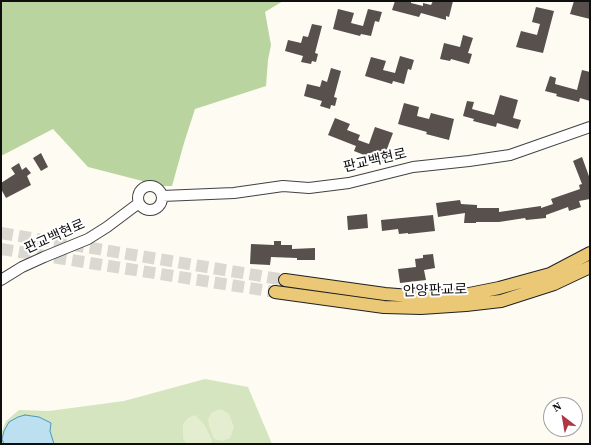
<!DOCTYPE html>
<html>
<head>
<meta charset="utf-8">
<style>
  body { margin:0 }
  #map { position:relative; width:591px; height:445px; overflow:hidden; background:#fefbf3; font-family:"Source Serif 4",serif }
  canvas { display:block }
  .frame { position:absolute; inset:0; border:2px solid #0f0f0f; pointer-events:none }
  .north { position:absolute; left:543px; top:397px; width:40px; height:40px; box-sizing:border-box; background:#fff; border:1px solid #9f9f9f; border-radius:50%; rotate:329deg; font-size:11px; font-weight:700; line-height:16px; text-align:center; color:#0f0f0f }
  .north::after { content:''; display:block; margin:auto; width:14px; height:18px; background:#b13542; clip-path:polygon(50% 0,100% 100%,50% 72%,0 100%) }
</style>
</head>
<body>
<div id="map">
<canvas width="591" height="445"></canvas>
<div class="frame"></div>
<div class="north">N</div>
</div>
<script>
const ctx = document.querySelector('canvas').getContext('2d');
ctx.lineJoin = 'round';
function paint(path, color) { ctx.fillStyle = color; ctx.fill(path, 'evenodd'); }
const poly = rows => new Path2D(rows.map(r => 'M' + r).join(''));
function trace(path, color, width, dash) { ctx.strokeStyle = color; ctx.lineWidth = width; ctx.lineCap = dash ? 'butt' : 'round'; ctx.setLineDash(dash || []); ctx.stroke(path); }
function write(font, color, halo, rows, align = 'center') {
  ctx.font = font + ' "Source Serif 4","Noto Sans KR",serif'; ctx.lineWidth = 4; ctx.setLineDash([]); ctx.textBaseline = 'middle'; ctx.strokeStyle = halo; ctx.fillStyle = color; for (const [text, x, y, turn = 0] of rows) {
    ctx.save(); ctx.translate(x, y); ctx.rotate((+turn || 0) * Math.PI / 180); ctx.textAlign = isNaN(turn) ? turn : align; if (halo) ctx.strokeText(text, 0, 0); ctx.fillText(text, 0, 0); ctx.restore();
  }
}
paint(poly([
  [205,379,248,387,272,444,1,444,1,434,6,421,19,410,49,411,124,401]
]), '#d5e5bf');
paint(poly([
  [1,1,283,1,265,12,271,45,268,60,266,86,195,109,184,143,172,186,162,186,88,167,53,129,1,156]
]), '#bad4a0');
paint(poly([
  [221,409,229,414,234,427,230,438,222,441,214,439,209,426,208,419,212,412],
  [195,415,204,424,212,440,211,444,186,444,183,438,183,424,188,418]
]), '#e5edd0');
const water = poly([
  [25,415,39,417,51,423,50,431,54,444,4,444,2,439,4,431,9,422,18,417,25,415]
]);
paint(water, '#bce0f0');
trace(water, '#4b97c0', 1);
paint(poly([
  [395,1,411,1,411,3,423,6,423,3,431,5,433,1,453,1,449,17,446,16,446,20,421,13,419,17,392,10],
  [574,1,590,2,590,19,570,14],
  [536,7,554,11,543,53,516,47,521,31,537,35,540,24,532,22],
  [338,9,354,13,351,23,363,26,368,9,382,12,379,22,375,21,371,36,361,34,360,36,333,29],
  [312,24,322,26,315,53,318,54,316,62,312,61,311,64,301,62,303,56,285,51,288,40,301,43,303,36,308,37],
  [463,35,473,38,468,53,472,54,469,64,451,59,450,61,440,59,444,43,460,47],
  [400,56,414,60,411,70,408,69,404,84,393,81,392,84,365,76,371,57,386,61,383,70,395,73],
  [331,68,341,71,334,97,337,98,335,106,331,105,330,109,320,106,322,101,304,96,307,84,320,87,322,80,327,82],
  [582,70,590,72,590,101,580,98,579,102,556,96,557,94,545,91,550,76,556,78,555,84,577,90],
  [500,95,518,100,513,118,521,120,518,129,497,123,496,127,473,121,474,119,463,116,467,101,474,102,472,109,494,115],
  [404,103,419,107,417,116,429,119,431,113,454,119,449,140,426,134,427,132,398,124],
  [335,118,350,124,347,130,360,135,358,140,369,144,375,127,393,133,382,162,354,151,356,146,328,135],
  [41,153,48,167,41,171,33,158],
  [582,157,590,179,590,199,579,201,581,207,569,211,568,207,546,215,546,218,526,220,525,218,499,222,476,222,476,223,464,223,465,213,438,217,436,203,460,200,461,204,477,205,477,208,499,208,499,212,541,206,541,208,553,204,551,199,580,189,579,185,582,184,573,161],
  [19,163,22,170,26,167,31,173,27,176,31,185,6,198,1,189,1,183,15,174,11,168],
  [367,214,368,228,348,230,347,216],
  [433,215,435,231,408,234,408,233,399,234,398,229,382,231,381,220],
  [274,241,281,241,281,245,292,245,292,249,315,248,315,260,297,260,297,258,271,257,270,265,250,264,251,244,274,245],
  [433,254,435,268,424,270,426,280,400,283,398,269,416,267,415,259,423,258,423,255]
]), '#57504d');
trace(poly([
  [1,233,285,280],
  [1,249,275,292]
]), '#dad8d1', 12, [12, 6]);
const minor = poly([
  '138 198a12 12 0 1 1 24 0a12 12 0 1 1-24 0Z',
  [162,196,234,193,283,186,309,188,349,183,413,167,469,161,510,155,590,127],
  [1,280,22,267,44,257,88,239,107,227,139,203]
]);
const major = poly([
  [285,280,385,294,423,297,464,295,499,288,550,274,590,253],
  [275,292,384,307,421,308,466,305,501,301,554,284,590,267]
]);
trace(minor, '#424242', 12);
trace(major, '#202020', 14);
trace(minor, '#fff', 10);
trace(major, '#eac876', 12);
write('14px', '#0f0f0f', '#fff', [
  ["판교백현로",375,161,-13],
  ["판교백현로",55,237,-24],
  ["안양판교로",435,291,-2]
]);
</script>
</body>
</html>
